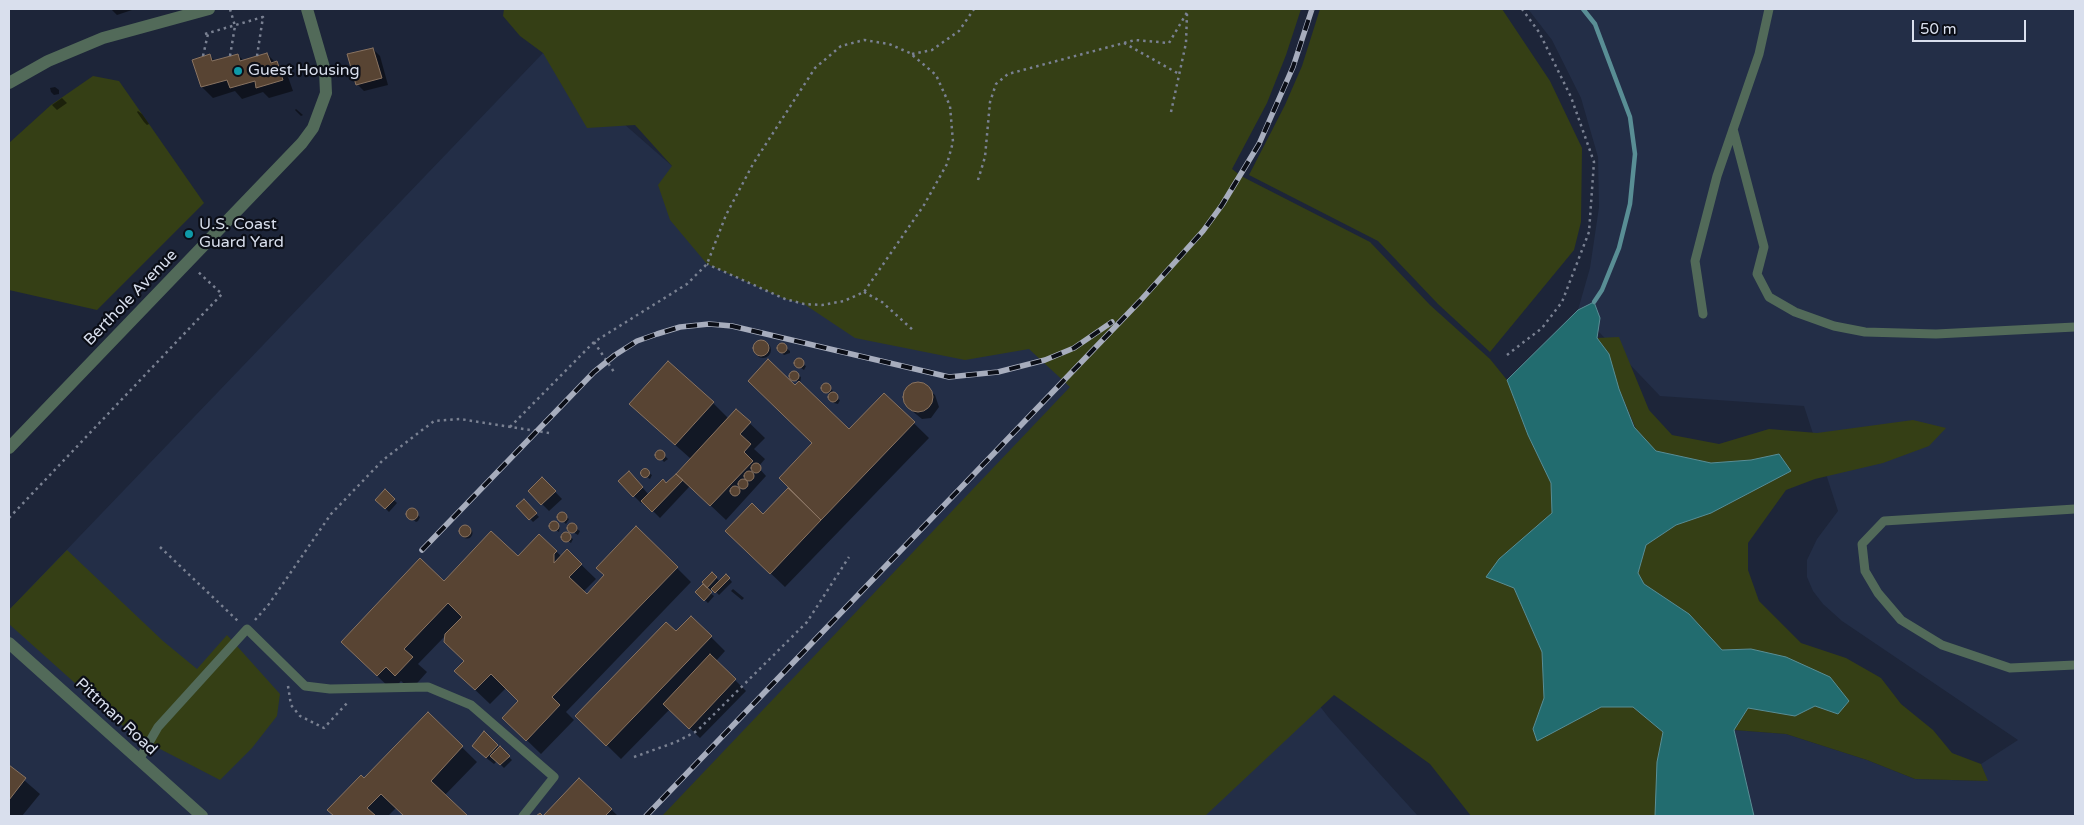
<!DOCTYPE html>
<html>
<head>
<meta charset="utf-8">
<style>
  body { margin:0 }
  #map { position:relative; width:2084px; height:825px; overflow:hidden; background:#1d2539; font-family:"Varela Round",sans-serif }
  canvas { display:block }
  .frame { position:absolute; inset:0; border:10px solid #d9dfed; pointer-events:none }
  .scale { position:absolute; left:1912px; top:20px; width:114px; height:22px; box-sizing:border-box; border:2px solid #d9dfed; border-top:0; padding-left:6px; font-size:15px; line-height:18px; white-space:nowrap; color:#d9dfed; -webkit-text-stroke:4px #0b0e17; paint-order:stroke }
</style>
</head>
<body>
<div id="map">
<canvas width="2084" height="825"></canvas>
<div class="frame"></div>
<div class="scale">50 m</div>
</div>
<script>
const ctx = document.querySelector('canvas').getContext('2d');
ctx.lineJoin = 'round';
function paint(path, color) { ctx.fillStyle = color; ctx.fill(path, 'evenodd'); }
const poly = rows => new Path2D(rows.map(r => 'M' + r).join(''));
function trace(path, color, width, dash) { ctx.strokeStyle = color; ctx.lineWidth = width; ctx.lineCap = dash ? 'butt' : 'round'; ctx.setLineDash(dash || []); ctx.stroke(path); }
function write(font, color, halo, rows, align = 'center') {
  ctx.font = font + ' "Varela Round",sans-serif'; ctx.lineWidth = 4.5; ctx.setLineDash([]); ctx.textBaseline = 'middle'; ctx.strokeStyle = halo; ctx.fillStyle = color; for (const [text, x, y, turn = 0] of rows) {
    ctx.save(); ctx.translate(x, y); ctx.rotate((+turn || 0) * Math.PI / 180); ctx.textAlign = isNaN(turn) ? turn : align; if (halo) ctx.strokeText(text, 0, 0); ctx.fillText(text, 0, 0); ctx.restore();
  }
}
paint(poly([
  [1528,9,2075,9,2075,816,1754,816,1734,730,1786,734,1867,760,1915,779,1987,781,1981,764,2018,740,1842,621,1823,604,1813,591,1807,577,1807,560,1817,539,1838,511,1804,406,1660,396,1578,310,1590,268,1599,207,1598,157,1581,98,1552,40],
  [543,53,672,166,1043,348,1329,718,1418,816,9,816,9,610]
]), '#232e47');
paint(poly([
  [504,9,1301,9,1286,55,1267,103,1232,169,1241,176,1370,242,1430,305,1490,359,1507,380,1528,435,1551,483,1552,513,1499,559,1514,588,1542,652,1544,698,1533,729,1537,740,1601,707,1633,707,1663,732,1655,816,1471,816,1430,764,1334,695,1205,816,662,816,1070,387,1029,349,965,360,855,338,804,304,785,299,707,264,670,220,658,185,672,166,635,125,587,128,543,53,520,36,503,16],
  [1320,9,1502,9,1550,81,1582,148,1581,222,1574,250,1490,352,1438,304,1378,241,1249,175,1285,105,1302,66],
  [93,76,119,81,204,203,97,310,9,290,9,143,51,105],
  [1619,337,1649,410,1672,435,1719,444,1769,429,1817,433,1913,420,1946,428,1929,446,1883,463,1815,479,1786,490,1748,543,1748,570,1759,601,1801,643,1846,658,1881,678,1901,704,1933,730,1952,753,1981,764,1988,781,1915,779,1867,760,1786,734,1734,730,1748,708,1795,716,1815,706,1838,714,1751,649,1722,650,1689,614,1644,584,1638,573,1646,545,1676,525,1711,513,1791,471,1779,454,1751,460,1711,463,1656,451,1636,429,1617,384,1609,354,1597,338],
  [67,550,163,641,197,669,227,635,280,694,277,716,252,748,220,780,133,735,9,624,9,610]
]), '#353f15');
const water = poly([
  [1594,302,1600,318,1597,338,1609,354,1619,389,1634,427,1656,451,1711,463,1751,460,1779,454,1791,471,1711,513,1676,525,1646,545,1638,573,1644,584,1689,614,1722,650,1751,649,1786,657,1830,677,1849,701,1838,714,1815,706,1795,716,1748,708,1734,730,1754,816,1655,816,1657,762,1663,732,1633,707,1601,707,1537,741,1533,729,1544,698,1542,652,1514,588,1486,577,1499,559,1552,513,1551,483,1528,435,1507,380,1578,310,1594,302]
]);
paint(water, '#226c6f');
trace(water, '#598e95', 1);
paint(poly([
  [111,9,135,9,117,15],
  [373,49,380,56,388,85,364,91,357,84],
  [267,54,287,74,293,91,269,98,263,92,242,99,235,91,213,98,202,87,210,56,216,62,238,55,244,61],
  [55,87,59,90,59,94,54,95,51,92,50,88],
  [62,98,67,103,57,110,52,105],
  [296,109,303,115,301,116,295,110],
  [138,111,142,114,149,124,147,125,144,122,137,112],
  '755 350a8 8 0 1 1 16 0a8 8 0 1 1-16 0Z',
  [783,345,790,351,790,353,784,355,781,352,779,348],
  [797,361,806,366,804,370,796,365],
  [793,373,801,377,800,383,849,431,884,394,929,438,785,587,742,546,763,516,789,489,814,443,795,387,799,382,792,378],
  [920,383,935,395,939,407,931,418,922,419,906,406,903,396,908,386],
  [824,385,830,388,833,391,831,395,840,400,838,404,834,403,830,400,831,395,823,390],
  [713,403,729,419,736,410,765,438,754,449,765,459,758,467,766,476,726,520,690,486,660,518,643,501,641,503,634,496,636,480,649,495,666,484,691,459,645,418],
  [661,452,668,459,664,462,658,455],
  [644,470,652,475,650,479,642,474],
  [542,478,562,499,549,511,529,491],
  [385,491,397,503,389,512,377,500],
  [524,501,539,517,533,522,518,506],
  [411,510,420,517,418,521,416,522,407,514],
  [561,514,569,519,566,524,559,517],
  [552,523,560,527,559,532,551,527],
  [571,525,580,531,578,535,569,530],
  '461.5 533a5.5 5.5 0 1 1 11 0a5.5 5.5 0 1 1-11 0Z',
  [564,534,573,539,571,543,563,538],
  [539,535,562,557,567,551,596,579,583,592,587,595,677,568,691,582,566,712,574,720,541,754,504,718,520,701,506,688,490,704,470,685,465,661,447,634,418,664,427,672,411,690,401,681,392,690,357,657,444,582,518,558],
  [712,573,720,582,726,575,732,582,719,595,712,588,709,592,714,596,708,603,696,592],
  [733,589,744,598,742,600,731,591],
  [676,633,711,637,725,651,716,661,746,691,700,738,670,709,621,759,577,716],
  [428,714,477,762,444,796,466,816,405,816,396,808,388,816,336,816,329,810,364,780],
  [484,733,512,760,504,768,497,761,494,764,480,753],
  [9,767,40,794,22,816,9,816],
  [579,779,618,816,544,816]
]), '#0007');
trace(poly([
  [1583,9,1595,24,1630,117,1635,154,1630,204,1619,248,1602,290,1594,302]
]), '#598e95', 4.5);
const building = poly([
  [373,48,382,78,356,85,347,54,373,48],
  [267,53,271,63,277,61,283,80,256,88,255,81,230,88,227,80,201,87,192,60,210,54,212,61,238,54,240,61,267,53],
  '753 348a8 8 0 1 1 16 0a8 8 0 1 1-16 0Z',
  '777 348a5 5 0 1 1 10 0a5 5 0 1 1-10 0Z',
  '794 363a5 5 0 1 1 10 0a5 5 0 1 1-10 0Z',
  [768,359,795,385,799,381,849,429,884,393,915,422,821,520,779,478,812,443,748,381,768,359],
  [668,361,714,402,675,445,629,404,668,361],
  '789 376a5 5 0 1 1 10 0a5 5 0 1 1-10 0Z',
  '903 397a15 15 0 1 1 30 0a15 15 0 1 1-30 0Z',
  '821 388a5 5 0 1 1 10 0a5 5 0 1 1-10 0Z',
  '828 397a5 5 0 1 1 10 0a5 5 0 1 1-10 0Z',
  [736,409,751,422,740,434,751,444,744,452,753,461,710,506,676,474,736,409],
  '655 455a5 5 0 1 1 10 0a5 5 0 1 1-10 0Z',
  '751 468a5 5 0 1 1 10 0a5 5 0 1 1-10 0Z',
  '640.5 473a4.5 4.5 0 1 1 9 0a4.5 4.5 0 1 1-9 0Z',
  [629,471,643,487,633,497,618,481,629,471],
  '744 476a5 5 0 1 1 10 0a5 5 0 1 1-10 0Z',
  [676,474,683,480,652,512,641,501,663,479,666,483,676,474],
  [542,477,556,491,541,505,528,491,542,477],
  '738 484a5 5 0 1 1 10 0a5 5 0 1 1-10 0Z',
  '730 491a5 5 0 1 1 10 0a5 5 0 1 1-10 0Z',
  [788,488,821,520,770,574,725,531,752,503,763,514,788,488],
  [385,489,395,499,385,509,375,500,385,489],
  [524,499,537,513,529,520,516,506,524,499],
  '406 514a6 6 0 1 1 12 0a6 6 0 1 1-12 0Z',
  '557 517a5 5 0 1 1 10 0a5 5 0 1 1-10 0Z',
  '549 526a5 5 0 1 1 10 0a5 5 0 1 1-10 0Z',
  '567 528a5 5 0 1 1 10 0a5 5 0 1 1-10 0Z',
  '459 531a6 6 0 1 1 12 0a6 6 0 1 1-12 0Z',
  [636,526,678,567,552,697,560,705,526,741,502,718,518,701,491,674,475,690,454,671,464,661,444,642,445,634,462,617,448,603,404,649,413,657,395,676,386,667,377,676,341,642,420,558,444,581,491,531,518,556,539,534,557,551,554,554,554,563,567,549,582,564,569,577,587,594,604,575,596,568,636,526],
  '561 537a5 5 0 1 1 10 0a5 5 0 1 1-10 0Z',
  [712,572,717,577,707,588,702,582,712,572],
  [726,574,730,578,715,593,711,589,726,574],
  [703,584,712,592,704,601,695,592,703,584],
  [691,616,712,636,606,746,575,716,666,622,676,631,691,616],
  [710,654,736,679,689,729,663,704,710,654],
  [428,712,463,746,431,781,468,816,404,816,381,794,367,808,376,816,334,816,327,810,361,775,364,778,428,712],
  [484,731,498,745,486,758,472,746,484,731],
  [500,746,510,756,500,765,490,756,500,746],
  [9,765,26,778,9,800,9,765],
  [579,778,612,809,605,816,536,816,540,813,543,816,579,778]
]);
paint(building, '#584433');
trace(building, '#897361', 1);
trace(poly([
  [205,34,263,17,257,56],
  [1124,43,1179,74],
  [912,54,932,50,959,31,974,9],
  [203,56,208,34],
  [230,56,235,26,230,9],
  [1171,112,1186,43,1187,14],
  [978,180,985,157,990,102,996,84,1008,74,1135,40,1169,43,1189,9],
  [864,292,882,302,914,331],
  [594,342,614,372],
  [1507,355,1542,328,1562,302,1589,232,1594,162,1571,97,1539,32,1522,9],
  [510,427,594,342,687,284,707,264,726,215,753,164,815,68,841,46,864,40,889,44,910,53,936,75,950,106,953,142,947,164,924,205,864,292,844,301,822,305,804,304,785,299,707,264],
  [9,518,222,294,196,270],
  [160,547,239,622],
  [255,620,269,604,331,514,383,460,434,421,460,419,549,433],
  [288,686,291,705,300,716,324,728,349,701],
  [634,757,676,742,697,731,807,622,849,557]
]), '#7a8192', 2.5, [2.5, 4]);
trace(poly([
  [1733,129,1764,247,1757,274,1769,297,1795,312,1834,326,1865,332,1936,334,2075,327],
  [1703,314,1695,261,1717,176,1759,54,1769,9],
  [2075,509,1884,521,1862,544,1865,571,1878,593,1901,620,1942,645,2010,668,2075,665],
  [139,760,158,727,247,629,305,686,330,689,428,687,471,705,554,777,523,816]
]), '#526a59', 9);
trace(poly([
  [9,83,48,61,103,38,209,9],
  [9,448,302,143,313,128,326,93,325,71,307,9],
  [9,643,202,816]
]), '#526a59', 12);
const rail = poly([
  [422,550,594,372,615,355,637,341,657,334,680,327,709,324,732,326,949,377,998,372,1045,360,1074,348,1112,322],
  [646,816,1140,301,1203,231,1222,205,1259,144,1293,67,1312,9]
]);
trace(rail, '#a7adbd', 5.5);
trace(rail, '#0b0e17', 4, [11]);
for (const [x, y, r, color] of [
  [238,71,5,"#0f9aa8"],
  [189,234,5,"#0f9aa8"]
]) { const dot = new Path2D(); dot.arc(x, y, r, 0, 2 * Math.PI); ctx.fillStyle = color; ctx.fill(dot); trace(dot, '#0b0e17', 2); }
write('16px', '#d9dfed', '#0b0e17', [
  ["Guest Housing",248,71],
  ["U.S. Coast",199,225],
  ["Guard Yard",199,243]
], 'left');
write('16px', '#d9dfed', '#0b0e17', [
  ["Berthole Avenue",131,298,-46],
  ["Pittman Road",116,717,43]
]);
</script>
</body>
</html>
